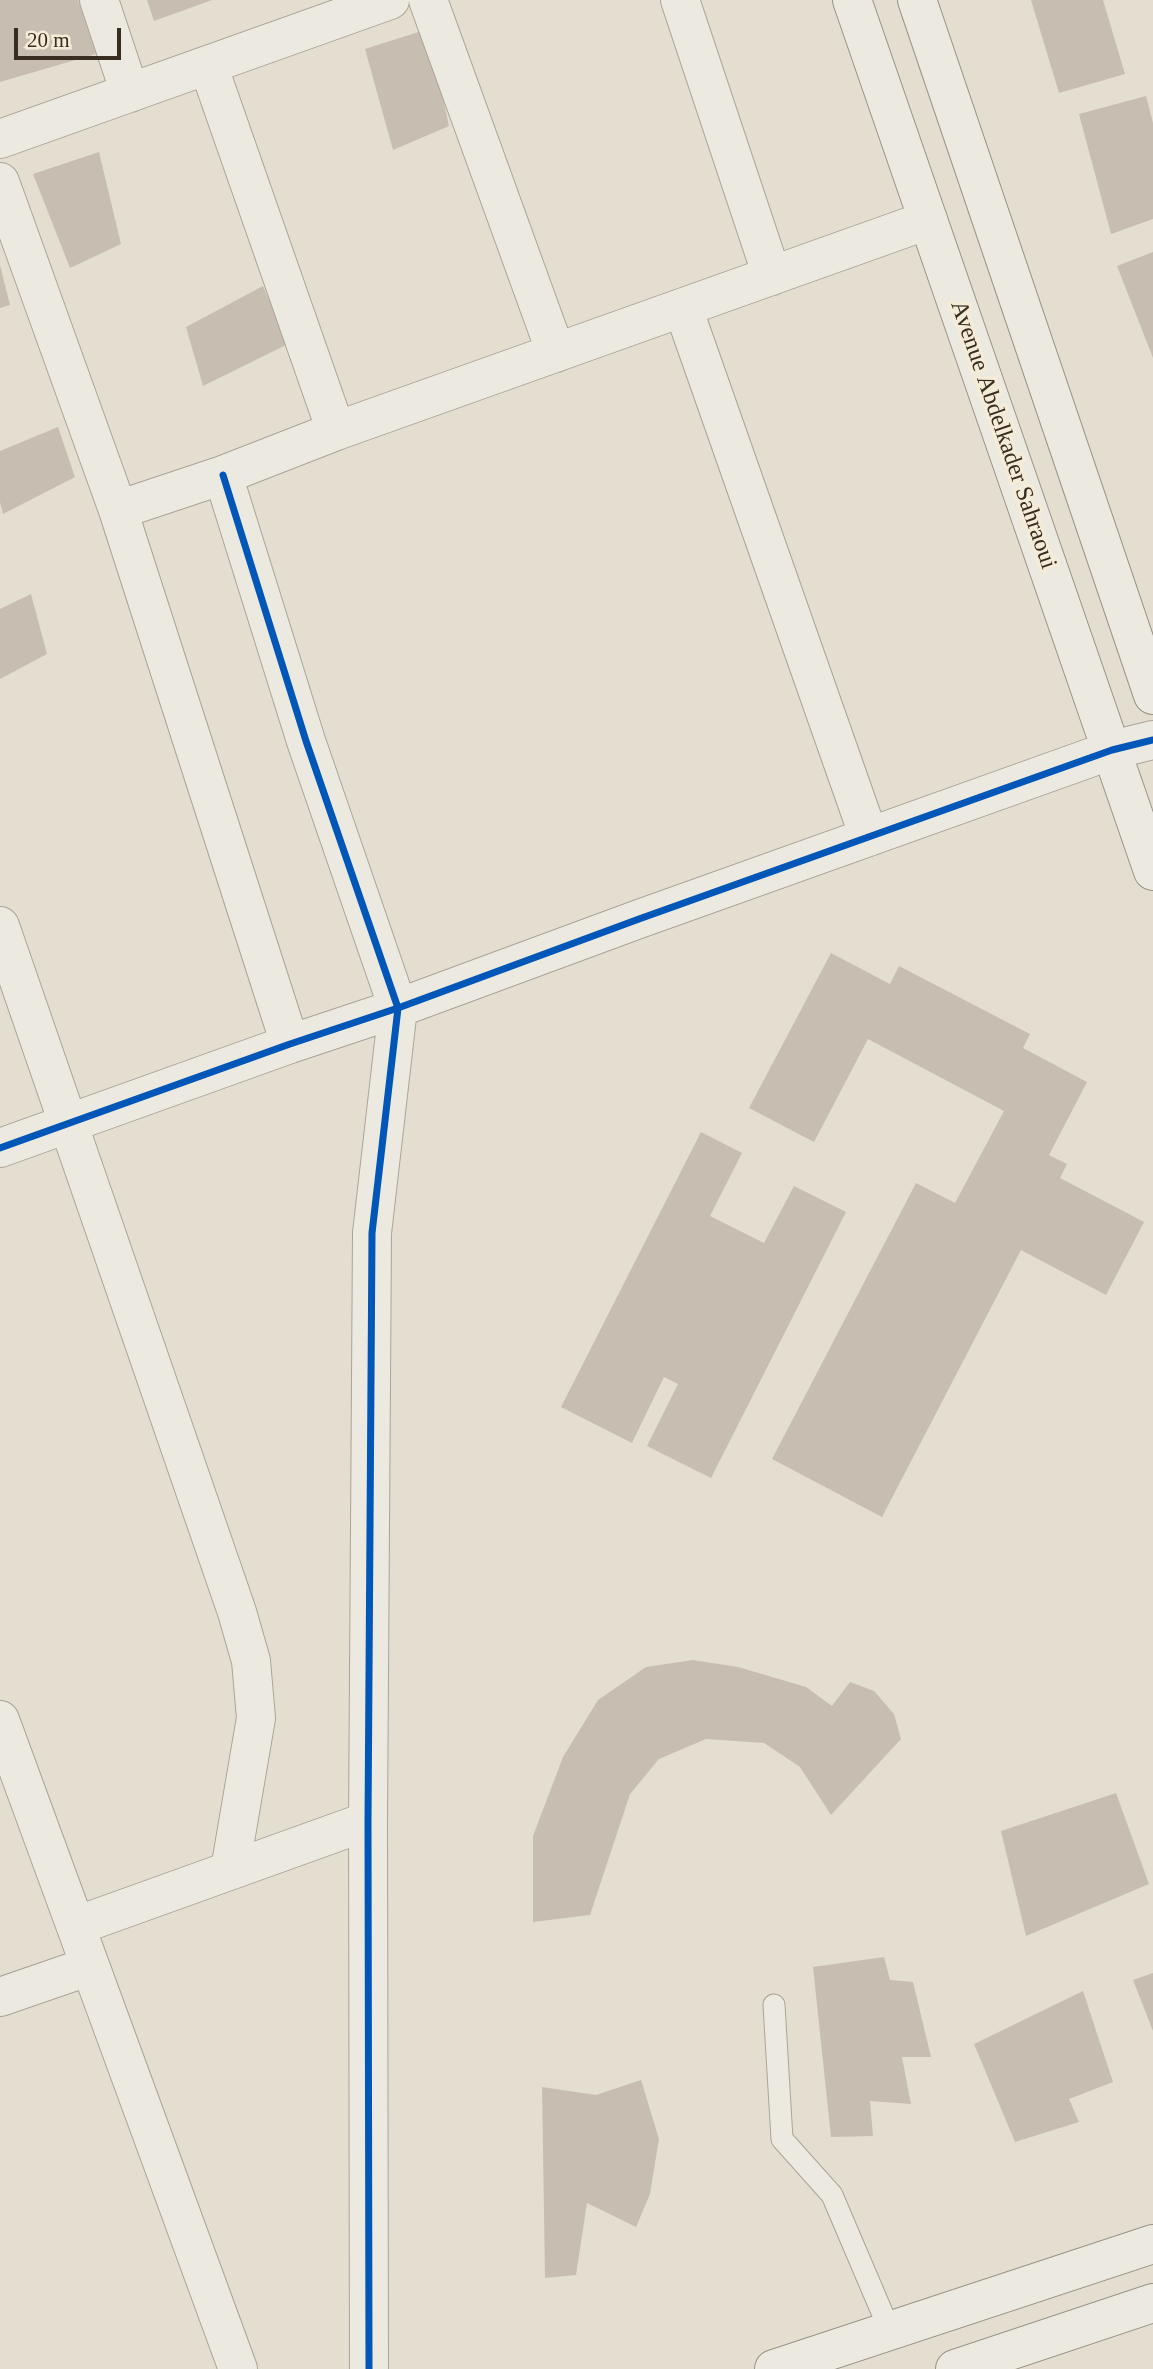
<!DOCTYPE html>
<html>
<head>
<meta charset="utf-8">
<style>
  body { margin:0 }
  #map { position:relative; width:1153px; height:2369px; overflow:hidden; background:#e4ded0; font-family:"Times New Roman",serif }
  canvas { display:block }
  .scale { position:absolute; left:14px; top:28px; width:107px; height:32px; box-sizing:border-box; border:4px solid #392c21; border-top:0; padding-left:9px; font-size:21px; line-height:24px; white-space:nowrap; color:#392c21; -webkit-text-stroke:5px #f4ecd7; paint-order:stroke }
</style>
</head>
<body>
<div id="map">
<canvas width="1153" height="2369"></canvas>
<div class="scale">20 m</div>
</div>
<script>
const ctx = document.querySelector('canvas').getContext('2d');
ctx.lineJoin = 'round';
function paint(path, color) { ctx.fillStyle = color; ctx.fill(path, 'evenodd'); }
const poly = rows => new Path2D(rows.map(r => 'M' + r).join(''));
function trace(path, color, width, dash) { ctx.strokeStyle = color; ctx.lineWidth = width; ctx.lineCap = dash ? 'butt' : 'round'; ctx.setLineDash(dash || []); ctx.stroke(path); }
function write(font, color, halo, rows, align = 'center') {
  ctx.font = font + ' "Times New Roman",serif'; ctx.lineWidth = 7; ctx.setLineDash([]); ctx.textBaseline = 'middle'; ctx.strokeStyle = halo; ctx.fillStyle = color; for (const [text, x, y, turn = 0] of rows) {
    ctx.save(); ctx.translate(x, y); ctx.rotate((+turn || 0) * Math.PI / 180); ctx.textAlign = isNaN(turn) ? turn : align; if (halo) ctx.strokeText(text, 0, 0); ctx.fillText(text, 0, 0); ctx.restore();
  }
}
paint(poly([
  [0,0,78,0,96,54,0,82],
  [147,0,212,0,154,21],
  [1031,0,1103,0,1125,74,1059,93],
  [428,29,449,126,393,150,365,49],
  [1146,96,1153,123,1153,219,1111,234,1079,114],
  [99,152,121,244,70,268,33,174],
  [1153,252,1153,358,1117,266],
  [0,265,10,305,0,308],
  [263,286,288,344,203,386,186,327],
  [58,427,75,477,3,514,0,502,0,451],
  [31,594,47,654,0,679,0,609],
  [831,953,890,984,899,966,1030,1034,1023,1048,1087,1082,1049,1155,1067,1164,1060,1178,1144,1222,1106,1295,1021,1250,882,1517,772,1459,916,1183,955,1203,1004,1111,868,1039,814,1142,749,1108],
  [701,1132,742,1153,710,1216,764,1243,794,1186,846,1212,711,1478,647,1446,678,1384,664,1377,632,1443,561,1407],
  [693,1660,738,1667,806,1687,832,1706,850,1682,874,1691,894,1714,901,1739,831,1815,800,1767,764,1743,706,1739,659,1759,630,1794,590,1915,533,1922,533,1836,563,1757,598,1700,646,1667],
  [1116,1793,1149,1884,1026,1936,1001,1831],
  [884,1957,890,1980,913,1982,931,2057,902,2057,911,2104,870,2101,873,2136,831,2137,813,1967],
  [1153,1973,1153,2031,1133,1980],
  [1083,1991,1113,2082,1069,2099,1079,2122,1015,2142,974,2044],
  [641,2080,659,2139,650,2194,636,2227,587,2203,576,2275,545,2278,542,2087,596,2095]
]), '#c8bdb1');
const lane = poly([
  [774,2005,782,2139,832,2195,890,2331]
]);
const street = poly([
  [99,0,130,93],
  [428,0,556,353],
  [680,0,772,276],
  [208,65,336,431],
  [0,139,390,0],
  [0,182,118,510,290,1044],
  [683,308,869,837],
  [223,475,306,741,398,1008,372,1233,368,1821,369,2369],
  [118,510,223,475,336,431,928,220],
  [0,926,237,1612,251,1661,256,1718,230,1870],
  [0,1148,290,1044,398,1008,639,919,1112,750,1153,740],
  [0,1720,238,2369],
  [76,1926,368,1821],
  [0,1997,90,1966]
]);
const secondary = poly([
  [852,0,1153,871],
  [917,0,1153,695],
  [774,2369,1153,2244],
  [955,2369,1153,2303]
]);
trace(lane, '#aaa399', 23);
trace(street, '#aaa399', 40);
trace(secondary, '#999388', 40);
trace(lane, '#ece9e1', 21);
trace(street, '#ece9e1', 38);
trace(secondary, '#ece9e1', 38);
trace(poly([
  [223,475,306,741,398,1008,372,1233,368,1821,369,2369],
  [0,1148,290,1044,398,1008,639,919,1112,750,1153,740]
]), '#0057b8', 7);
write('24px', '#392c21', '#f4ecd7', [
  ["Avenue Abdelkader Sahraoui",1003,435,71]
]);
</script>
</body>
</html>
